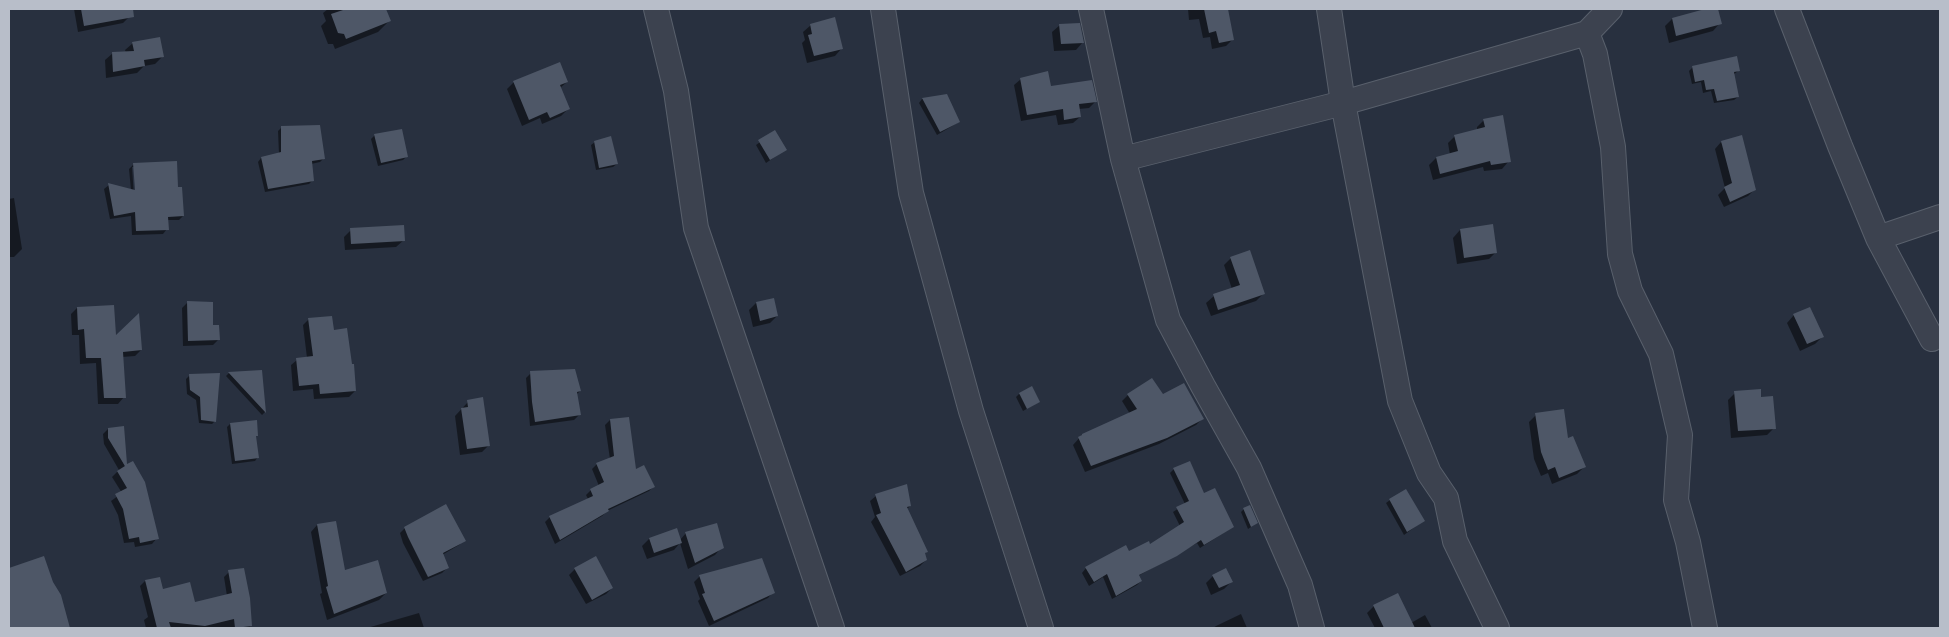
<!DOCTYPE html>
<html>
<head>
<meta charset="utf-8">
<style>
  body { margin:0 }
  #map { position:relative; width:1949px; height:637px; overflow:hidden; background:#28303f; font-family:"Open Sans",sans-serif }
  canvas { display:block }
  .frame { position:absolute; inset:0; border:10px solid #b8bec9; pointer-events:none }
</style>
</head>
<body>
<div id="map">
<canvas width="1949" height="637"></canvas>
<div class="frame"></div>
</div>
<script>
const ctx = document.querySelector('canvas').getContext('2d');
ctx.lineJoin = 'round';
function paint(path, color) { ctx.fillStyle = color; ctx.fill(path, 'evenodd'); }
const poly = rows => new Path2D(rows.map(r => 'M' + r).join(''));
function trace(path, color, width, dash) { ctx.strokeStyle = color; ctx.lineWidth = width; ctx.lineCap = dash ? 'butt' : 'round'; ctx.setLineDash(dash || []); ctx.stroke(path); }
paint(poly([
  [74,9,128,9,129,17,123,23,78,32],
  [328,9,384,9,389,21,378,32,335,49,333,44,328,44,321,26,326,21,323,13],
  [1188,9,1227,9,1232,40,1226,46,1212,49,1210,37,1203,38,1199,19,1189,20],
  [1710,9,1716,9,1720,23,1713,31,1669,43,1665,26,1672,19],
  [811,25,842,48,835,56,807,63,802,43,805,40,803,32],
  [1060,25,1083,42,1076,50,1054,51,1052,32],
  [133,43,162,57,155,64,144,66,137,73,106,78,105,60,113,53,126,53,125,50],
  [1693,67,1738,71,1733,75,1738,97,1734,100,1714,103,1711,91,1703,93,1701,82,1692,84,1689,71],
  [1021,79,1050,87,1095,102,1089,108,1079,109,1080,117,1073,123,1058,125,1056,115,1021,121,1014,85],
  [514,82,567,82,560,88,568,109,561,116,542,124,540,118,522,126,507,89],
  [946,95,959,122,937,135,919,103,922,99],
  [1484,120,1509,161,1502,169,1484,171,1483,167,1433,180,1429,165,1436,158,1450,155,1448,143,1455,136,1477,130,1477,127],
  [281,128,323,159,320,162,311,164,313,180,309,184,265,192,258,162,261,158,279,154,278,131],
  [774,132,785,150,766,163,756,145],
  [375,135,406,157,403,160,378,166,371,139],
  [595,142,617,164,613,167,596,170,591,145],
  [1721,142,1754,190,1748,196,1724,207,1718,195,1725,188,1715,149],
  [134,164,177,188,183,216,179,220,167,220,167,229,163,234,132,235,131,216,110,219,104,189,109,185,131,190,129,169],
  [132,167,135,167,136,196,134,196],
  [14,198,22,249,14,257,9,257,9,199],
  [351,230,404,240,396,247,345,250,344,237],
  [1460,230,1496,252,1489,259,1457,264,1453,238],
  [1231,258,1263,294,1256,301,1211,316,1206,303,1214,296,1232,289,1224,265],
  [187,303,212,326,218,340,213,345,183,346,182,308],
  [756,303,777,316,770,323,753,327,749,310],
  [77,308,114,338,141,350,135,356,122,357,124,397,118,404,98,404,96,363,80,364,79,335,72,335,71,314],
  [1794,315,1822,337,1815,344,1800,351,1787,323],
  [309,319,333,331,355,391,349,397,314,399,313,389,293,391,291,365,297,360,307,358,303,325],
  [261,372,265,412,262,415,226,376,229,373],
  [531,373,580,391,576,395,579,415,574,420,530,426,526,378],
  [189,376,215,421,212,424,199,423,196,400,187,394,186,379],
  [1735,393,1760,398,1774,428,1767,435,1731,438,1728,400],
  [1019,394,1039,402,1023,411,1016,397],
  [1128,395,1162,396,1202,419,1196,425,1159,444,1085,472,1073,445,1082,435,1130,414,1122,401],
  [468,402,489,445,482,452,460,455,455,416],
  [1536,415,1567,439,1584,467,1577,474,1552,484,1548,473,1541,476,1534,459,1529,422],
  [610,420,635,471,654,486,649,491,607,511,602,516,555,544,545,522,550,517,588,499,586,495,591,490,599,486,592,469,597,464,610,459,605,425],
  [256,422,257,435,255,437,258,457,255,461,232,464,227,427,230,424],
  [108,429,157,538,152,544,135,547,134,542,124,543,118,515,111,501,122,493,112,477,119,470,104,444,103,434],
  [1174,469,1204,495,1233,527,1200,548,1197,543,1138,576,1141,581,1137,585,1112,599,1103,577,1089,586,1082,573,1086,568,1125,547,1129,553,1150,546,1180,526,1173,512,1185,504,1170,473],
  [876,496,910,506,906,510,927,551,924,554,926,560,920,566,900,576,871,522,875,517,870,501],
  [1390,500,1423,521,1404,535,1386,503],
  [1244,509,1257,523,1248,529,1241,512],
  [317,525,344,571,386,593,379,600,327,620,320,594,322,593,311,532],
  [405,528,464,540,459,545,442,555,447,568,442,573,423,581,403,543,400,533],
  [686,533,722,547,715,555,688,569,680,543,674,550,647,559,642,546,649,539,680,540],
  [575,569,612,588,606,594,586,604,569,575],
  [229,572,251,626,248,628,146,628,144,620,148,617,140,586,145,581,162,591,194,603,227,596,224,577],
  [700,576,773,592,768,598,709,626,698,601,700,599,694,582],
  [1213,576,1231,582,1224,589,1211,595,1206,583],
  [52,583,60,596,69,628,9,628,9,601,26,596],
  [1397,595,1411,623,1425,615,1432,628,1375,628,1367,613,1374,606],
  [419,613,424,628,367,628],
  [1241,614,1247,628,1213,628,1216,626]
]), '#0007');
paint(poly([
  [81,9,133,9,134,17,84,26],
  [346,9,386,9,391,21,346,39,344,34,338,33,331,14],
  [1204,9,1228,9,1234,40,1219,43,1216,31,1209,33],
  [1705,9,1718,9,1722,24,1676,36,1672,18],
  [835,17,843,49,814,56,808,35,812,34,810,24],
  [1080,23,1084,43,1061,44,1059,24],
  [160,37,164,57,144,60,145,66,113,72,112,52,134,51,132,42],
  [1737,56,1740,71,1734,72,1739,97,1717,101,1714,89,1706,90,1704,80,1695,82,1692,66],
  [560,62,568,82,560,85,570,109,550,118,547,112,529,120,513,81],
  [1048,71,1051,86,1092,80,1097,102,1079,104,1081,117,1064,120,1063,109,1027,115,1020,78],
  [947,94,960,122,940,132,922,98],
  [1503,115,1511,162,1491,165,1490,161,1440,174,1436,157,1458,151,1454,135,1485,127,1483,119],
  [320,125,325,159,312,161,314,181,268,189,261,157,281,152,281,126],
  [402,129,408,157,381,163,374,134],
  [775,130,787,150,770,160,758,140],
  [1742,135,1756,190,1730,202,1724,187,1732,183,1721,141],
  [611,136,618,164,599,168,594,141],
  [177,161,178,187,182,187,184,216,168,217,169,230,136,231,135,212,114,216,108,183,135,190,133,163],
  [1493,224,1497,253,1464,258,1460,229],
  [404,225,405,241,351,244,350,228],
  [1250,250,1265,294,1218,310,1213,294,1240,285,1230,257],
  [774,298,778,316,760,321,756,302],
  [187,301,213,302,213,325,219,325,220,340,188,341],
  [114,305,116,335,139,313,142,350,123,352,126,398,104,398,101,358,86,358,84,329,78,330,77,307],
  [1810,307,1824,337,1807,344,1793,314],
  [332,316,334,330,347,328,352,364,354,364,356,391,320,394,319,384,299,386,296,358,313,356,308,318],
  [575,369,581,391,577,392,581,415,535,422,532,402,530,371],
  [262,370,266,413,228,372],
  [220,373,216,422,201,420,200,397,190,390,189,374],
  [1152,378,1163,394,1184,383,1204,419,1167,438,1091,466,1078,437,1082,435,1082,434,1137,409,1127,394],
  [1032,386,1040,402,1027,409,1019,393],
  [1761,389,1761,397,1773,396,1776,429,1738,431,1734,391],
  [483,397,490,446,467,449,461,408,468,407,467,400],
  [1564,409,1568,438,1573,436,1586,467,1559,478,1555,467,1548,470,1541,452,1535,413],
  [629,417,636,469,644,465,655,487,608,509,609,511,560,540,549,516,593,496,590,489,604,482,596,463,614,456,610,419],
  [257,420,258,436,256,436,259,458,235,461,230,423],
  [124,426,127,464,133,461,145,482,159,539,140,543,139,537,129,539,123,509,115,494,127,488,117,471,125,466,108,438,108,428],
  [1190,461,1204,493,1215,488,1234,527,1204,545,1201,540,1177,556,1139,575,1142,581,1116,596,1107,574,1094,582,1085,567,1126,545,1129,551,1149,541,1150,544,1184,522,1176,507,1189,501,1173,468],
  [907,484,911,506,907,507,928,552,925,553,927,560,906,572,876,515,881,513,875,494],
  [1406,489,1425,521,1407,532,1389,499],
  [446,504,466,541,443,553,449,568,428,577,408,537,404,527],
  [1250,505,1258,523,1251,527,1243,508],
  [336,521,345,570,378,560,387,593,334,614,326,587,328,586,317,524],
  [717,523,724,548,695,563,685,532],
  [677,528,682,543,654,553,649,538],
  [44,556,53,582,61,595,70,628,9,628,9,568],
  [596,556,613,588,592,600,574,568],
  [762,558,775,593,714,621,702,594,705,593,699,575],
  [244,568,250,598,252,626,235,628,234,619,205,626,169,622,171,628,157,628,145,580,160,577,163,589,190,582,195,602,232,593,228,570],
  [1226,568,1233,582,1219,588,1212,575],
  [1398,593,1415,628,1384,628,1373,605]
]), '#4e5767');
const street = poly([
  [656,9,676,91,696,228,832,628],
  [883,9,911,193,971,411,1041,628],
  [1091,9,1123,159,1168,320,1203,386,1249,468,1300,585,1312,628],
  [1329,9,1343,103,1400,401,1429,473,1446,498,1455,541,1497,628],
  [1787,9,1840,146,1878,238,1932,339],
  [1587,33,1595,54,1613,147,1620,254,1630,291,1661,354,1680,435,1676,500,1688,542,1705,628],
  [1123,159,1343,103,1587,33,1610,9],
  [1878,238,1940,217]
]);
trace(street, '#59606c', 26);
trace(street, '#3c424f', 24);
</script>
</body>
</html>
